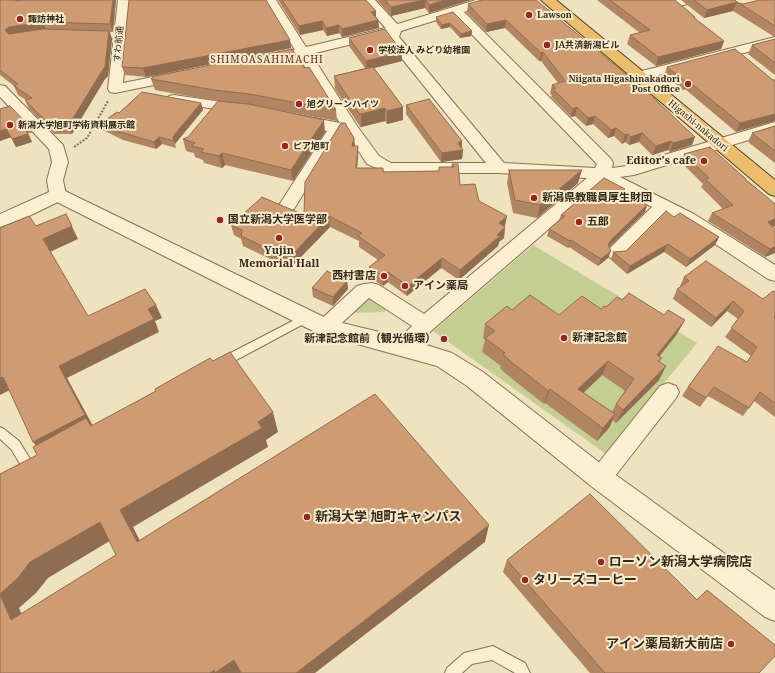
<!DOCTYPE html>
<html>
<head>
<meta charset="utf-8">
<style>
  body { margin:0 }
  canvas { display:block; background:#efe2be }
</style>
</head>
<body>
<canvas width="775" height="673"></canvas>
<script>
const ctx = document.querySelector('canvas').getContext('2d');
ctx.lineJoin = 'round';
function paint(path, color) { ctx.fillStyle = color; ctx.fill(path, 'evenodd'); }
const poly = rows => new Path2D(rows.map(r => 'M' + r).join(''));
function trace(path, color, width, dash) { ctx.strokeStyle = color; ctx.lineWidth = width; ctx.lineCap = dash ? 'butt' : 'round'; ctx.setLineDash(dash || []); ctx.stroke(path); }
function write(font, color, halo, rows, align = 'center') {
  ctx.font = font + ' "Noto Serif","Noto Sans JP",serif'; ctx.lineWidth = 4; ctx.setLineDash([]); ctx.textBaseline = 'middle'; ctx.strokeStyle = halo; ctx.fillStyle = color; for (const [text, x, y, turn = 0] of rows) {
    ctx.save(); ctx.translate(x, y); ctx.rotate((+turn || 0) * Math.PI / 180); ctx.textAlign = isNaN(turn) ? turn : align; if (halo) ctx.strokeText(text, 0, 0); ctx.fillText(text, 0, 0); ctx.restore();
  }
}
paint(poly([
  [533,245,697,343,606,454,433,331],
  [367,295,390,306,384,312,357,313,353,311]
]), '#c4cd92');
const service = poly([
  [306,314,309,315,311,318,309,321,227,365,223,366,219,365,218,362,219,359,306,314],
  [0,427,4,429,19,441,33,464,35,468,33,472,29,473,25,472,11,449,0,439,0,427],
  [493,646,525,663,530,673,515,673,492,660,472,664,462,673,445,673,447,668,464,653,493,646]
]);
const minor = poly([
  [118,0,162,1,160,4,156,5,130,5,123,83,178,72,183,73,185,76,183,79,115,93,110,92,108,89,118,0],
  [264,0,276,0,306,47,378,30,476,0,495,0,493,3,464,12,611,159,613,163,612,168,627,166,775,122,775,132,634,175,620,177,694,214,775,265,775,281,768,279,682,222,666,214,622,258,616,259,610,258,607,253,610,248,652,207,603,182,432,330,411,353,404,355,397,353,394,347,397,341,412,326,369,298,332,332,325,335,318,332,315,327,318,322,357,286,364,284,372,283,379,285,424,314,587,178,499,173,388,173,367,164,346,132,341,132,294,209,288,211,282,209,279,205,327,131,294,123,291,120,294,117,299,115,340,123,299,57,290,59,285,58,283,55,285,52,295,50,264,0],
  [453,15,597,164,595,168,504,163,399,37,401,31,453,15],
  [386,36,387,40,486,163,391,163,379,156,357,126,311,54,386,36],
  [671,0,693,0,691,3,675,7,671,6,669,3,671,0],
  [775,37,775,45,639,80,634,79,632,76,634,73,775,37],
  [0,85,5,86,63,145,68,162,63,180,66,195,64,199,27,217,0,227,0,214,49,192,47,180,52,162,49,149,0,97,0,85],
  [174,95,242,105,247,106,249,109,247,112,242,113,169,102,167,99,169,96,174,95],
  [668,383,676,386,679,392,676,398,608,485,600,489,592,485,588,478,592,471,660,386,668,383]
]);
const tertiary = poly([
  [361,0,375,0,400,27,402,30,400,33,395,34,390,33,361,0],
  [58,189,65,191,330,320,404,338,452,353,483,372,609,470,775,590,775,621,765,617,591,486,467,386,437,366,317,333,51,199,49,195,51,191,58,189]
]);
const trunk = poly([
  [541,0,556,0,775,180,775,196,769,194,541,0]
]);
trace(service, '#877256', 2);
trace(minor, '#877256', 2);
trace(tertiary, '#877256', 2);
trace(trunk, '#55402b', 2);
trace(poly([
  [74,147,87,138,108,101]
]), '#877256', 2, [2, 1.5]);
paint(service, '#faefd1');
paint(minor, '#faefd1');
paint(tertiary, '#faefd1');
paint(trunk, '#ebbe6e');
paint(poly([
  [0,0,116,0,113,32,110,32,112,39,108,76,105,79,72,134,54,134,29,109,25,100,26,100,18,95,14,86,0,75],
  [278,0,366,0,376,17,378,20,379,28,342,37,339,33,327,36,323,30,300,35],
  [377,0,471,0,429,13,425,8,391,16],
  [482,0,692,145,670,152,668,150,652,155,639,142,629,145,625,142,622,144,614,136,608,138,593,124,586,126,575,116,571,117,551,97,552,95,550,94,552,85,558,83,541,61,539,61,505,28,486,32,467,13,468,4],
  [597,0,675,0,694,19,724,41,721,49,656,66,627,44,630,35,640,33],
  [681,0,735,0,738,3,743,4,775,0,775,36,773,36,733,11,704,18],
  [436,17,472,31,471,36,460,38,450,27,441,29,436,22],
  [349,38,402,61,374,68,403,107,403,120,387,124,385,121,361,127,361,128,335,89,334,76,365,68,349,46],
  [775,39,775,75,748,54,752,45],
  [290,40,291,48,146,77,125,75,122,67],
  [667,67,773,80,736,132,685,89,683,90,664,75],
  [304,68,336,110,337,121,251,105,325,132,293,181,225,165,222,168,204,163,203,160,195,157,194,153,186,151,183,139,188,137,235,103,216,101,155,90,151,79],
  [201,103,203,110,177,141,175,144,176,148,162,144,156,149,123,140,103,130,101,123,119,113],
  [406,105,462,141,462,147,463,150,462,159,441,162,406,114],
  [0,109,28,125,32,133,28,133,32,142,16,147,11,137,0,141],
  [775,126,775,163,748,142,752,133],
  [354,138,355,146,358,146,358,157,357,168,383,172,439,171,439,167,451,167,452,164,458,164,460,185,479,201,505,226,504,238,499,242,498,246,459,280,441,268,407,296,388,282,383,286,369,277,369,267,378,260,359,247,359,241,330,227,294,264,284,259,277,262,243,246,241,239,234,235,231,225,304,215],
  [684,154,746,179,746,180,775,204,775,226,772,227,775,253,765,257,708,221,712,213,723,209,701,187,703,184,681,162],
  [509,170,578,183,537,218,513,213,507,183],
  [623,194,647,205,645,212,609,247,611,251,608,258,598,266,569,247,568,248,547,236,549,229,559,220,561,215],
  [674,217,719,237,715,245,686,267,664,252,627,274,611,260,613,252,626,251],
  [684,277,763,299,775,292,775,417,754,401,743,416,708,396,700,407,682,396,688,387,747,362,751,356,725,337,738,319,727,311,711,327,673,299,677,289,681,287,680,286],
  [347,281,348,289,333,306,313,297,312,288],
  [606,307,677,334,659,357,660,362,659,380,616,423,613,420,609,428,597,441,545,403,544,404,506,374,500,368,501,366,482,352,485,340,483,338,485,324,512,310,559,315,601,309],
  [602,375,625,391,616,404,612,412,583,393],
  [507,560,697,599,707,590,759,673,590,673,503,572]
]), '#b18562');
paint(poly([
  [113,0,116,0,113,32,110,24],
  [426,0,425,8,391,16,391,7],
  [445,0,471,0,429,13,429,5],
  [737,2,733,11,704,18,707,10],
  [376,11,376,19,371,12],
  [378,20,379,28,342,37,342,29],
  [506,20,505,28,486,32,487,24],
  [322,21,323,30,300,35,299,26],
  [43,22,46,30,9,39,5,30,9,27],
  [450,23,450,27,441,29,442,25],
  [339,25,339,33,327,36,326,28],
  [109,31,112,39,108,76,105,79,72,134,69,125],
  [472,31,471,36,460,38,461,34],
  [290,40,291,48,146,77,143,68],
  [724,41,721,49,656,66,658,57],
  [402,52,402,61,366,70,366,61],
  [543,52,541,61,539,61,541,53],
  [688,81,685,89,683,90,686,82],
  [201,103,203,110,175,144,173,137],
  [403,107,403,120,387,124,387,111],
  [577,107,575,116,571,117,573,109],
  [385,108,385,121,361,127,361,128,361,114],
  [775,114,775,121,736,132,740,123],
  [595,116,593,124,586,126,588,118],
  [324,120,325,132,293,181,291,170],
  [616,128,614,136,608,138,611,130],
  [6,129,11,137,0,141,0,131],
  [642,133,639,142,629,145,631,137],
  [28,134,32,142,16,147,12,139],
  [628,134,625,142,622,144,625,135],
  [159,137,162,144,156,149,154,142],
  [695,137,692,145,670,152,673,143],
  [354,138,355,148,352,146],
  [462,141,461,150,463,150,462,159,441,162,442,153,458,143],
  [671,141,668,150,652,155,656,146],
  [358,146,358,157,356,178,356,168],
  [222,153,225,165,222,168,219,156],
  [582,170,578,183,537,218,540,205],
  [647,205,645,212,609,247,608,245,611,240],
  [66,214,78,239,50,252,43,239],
  [329,216,330,227,294,264,293,254],
  [507,216,505,226,497,234,499,223],
  [775,219,775,226,763,231,768,222],
  [505,227,504,238,499,242,498,246,459,280,460,270],
  [719,237,715,245,686,267,690,259],
  [571,240,569,247,568,248,570,241],
  [668,244,664,252,627,274,630,266],
  [775,247,775,253,765,257,770,249],
  [282,249,284,259,277,262,275,252],
  [611,251,608,258,598,266,601,259],
  [442,258,441,268,407,296,408,286],
  [388,272,388,282,383,286,383,276],
  [347,281,348,289,333,306,333,297],
  [733,301,727,311,711,327,716,318],
  [156,305,162,318,155,321,159,332,67,378,93,426,42,453,33,442,59,366,148,309],
  [685,320,677,334,649,369,657,355],
  [608,361,602,375,573,403,578,389],
  [666,366,659,380,616,423,623,410],
  [3,377,12,389,0,395,0,378],
  [550,389,545,403,544,404,548,391],
  [273,412,278,432,266,440,268,447,133,527,149,558,137,542,120,510],
  [615,414,609,428,597,441,603,428],
  [100,522,113,539,48,578,36,593,19,608,30,634,11,620,0,594,30,562],
  [489,525,485,542,315,673,296,673],
  [234,660,242,671,240,673,210,673,214,670]
]), '#906c50');
const building = poly([
  [0,0,15,0,16,1,23,0,113,0,110,24,43,22,9,27,5,30,9,34,43,29,109,31,105,67,102,71,69,125,50,125,25,100,32,98,14,86,18,84,0,70,0,0],
  [129,0,266,0,290,40,143,68,122,67,129,0],
  [282,0,366,0,376,11,371,12,378,20,342,29,339,25,326,28,322,21,299,26,282,0],
  [385,0,424,0,391,7,385,0],
  [426,0,445,0,429,5,426,0],
  [482,0,536,0,643,88,695,137,673,143,671,141,656,146,642,133,631,137,628,134,625,135,616,128,611,130,595,116,588,118,577,107,573,109,553,89,556,88,552,85,565,81,543,52,541,53,506,20,487,24,468,4,482,0],
  [610,0,675,0,695,17,693,17,724,41,658,57,630,35,650,30,610,0],
  [694,0,735,0,738,3,743,4,760,0,775,0,775,26,737,2,707,10,694,0],
  [453,12,472,31,461,34,450,23,442,25,436,17,453,12],
  [385,29,402,52,366,61,349,38,385,29],
  [775,39,775,63,752,45,775,39],
  [292,49,304,68,309,67,336,110,249,94,214,90,151,79,155,76,292,49],
  [735,49,773,80,775,80,775,114,740,123,688,81,686,82,667,67,735,49],
  [373,67,403,107,387,111,385,108,361,114,360,115,334,76,373,67],
  [142,92,201,103,175,134,173,137,174,141,159,137,154,142,120,132,101,123,117,112,119,113,142,92],
  [429,99,462,141,458,143,463,150,442,153,406,105,429,99],
  [218,101,249,104,324,120,291,170,222,153,219,156,201,152,204,149,192,146,195,143,183,139,188,137,218,101],
  [10,106,28,125,23,125,28,134,12,139,6,129,0,131,0,109,10,106],
  [341,123,345,123,354,138,352,146,358,146,356,168,383,168,383,172,439,171,439,167,454,167,452,164,458,164,460,185,475,184,479,201,507,216,499,223,505,227,497,235,500,236,460,270,442,258,408,286,388,272,383,276,369,267,385,255,358,236,362,233,329,216,293,254,282,249,275,252,241,236,242,230,231,225,262,197,304,215,305,182,341,123],
  [775,126,775,151,752,133,775,126],
  [710,147,746,179,745,179,775,204,775,219,768,222,775,229,775,247,770,249,712,213,733,205,705,179,709,178,684,154,710,147],
  [509,170,582,170,540,205,515,200,509,170],
  [604,178,625,189,621,193,647,205,611,240,608,245,611,251,601,259,571,240,570,241,549,229,565,216,561,215,604,178],
  [666,211,674,217,680,213,719,237,690,259,668,244,630,266,613,252,626,251,666,211],
  [66,214,72,226,43,239,88,316,145,289,156,305,148,309,154,319,59,366,85,415,33,442,3,377,0,378,0,228,29,216,36,226,66,214],
  [706,261,763,299,773,291,775,292,775,316,774,317,775,317,775,403,760,392,749,408,714,387,706,398,688,387,718,346,747,362,757,347,731,328,744,311,733,301,716,318,677,289,689,281,684,277,706,261],
  [327,271,347,281,333,297,312,288,327,271],
  [629,293,664,315,668,310,685,320,657,355,662,358,658,361,666,366,623,410,616,404,634,379,608,361,578,389,615,414,603,428,550,389,548,391,509,360,503,354,505,353,485,338,495,331,485,324,507,306,512,310,530,295,559,315,582,296,601,309,604,306,606,307,617,297,622,300,629,293],
  [230,352,273,412,258,422,262,428,120,510,137,542,375,394,489,525,296,673,241,673,234,660,215,673,214,670,210,673,0,673,0,595,11,620,116,555,100,522,30,562,18,578,0,594,0,474,37,455,33,447,86,418,91,426,156,391,155,389,210,358,213,361,230,352],
  [590,494,697,600,707,590,775,645,775,656,759,673,605,673,507,560,590,494]
]);
paint(building, '#ce9b72');
trace(building, '#906c50', 1);
for (const [x, y, r, color] of [
  [529,15,4,"#982724"],
  [20,19,4,"#982724"],
  [547,45,4,"#982724"],
  [370,50,4,"#982724"],
  [688,84,4,"#982724"],
  [299,104,4,"#982724"],
  [10,125,4,"#982724"],
  [285,146,4,"#982724"],
  [704,161,4,"#982724"],
  [534,198,4,"#982724"],
  [220,220,4,"#982724"],
  [579,222,4,"#982724"],
  [279,238,4,"#982724"],
  [384,276,4,"#982724"],
  [405,286,4,"#982724"],
  [564,338,4,"#982724"],
  [444,339,4,"#982724"],
  [307,517,4,"#982724"],
  [601,562,4,"#982724"],
  [525,580,4,"#982724"],
  [731,644,4,"#982724"]
]) { const dot = new Path2D(); dot.arc(x, y, r, 0, 2 * Math.PI); ctx.fillStyle = color; ctx.fill(dot); trace(dot, '#f6eccd', 1.5); }
write('bold 9px', '#36291b', '#f6eccd', [
  ["Lawson",537,15],
  ["諏訪神社",28,19],
  ["JA共済新潟ビル",555,45],
  ["学校法人 みどり幼稚園",378,50],
  ["Niigata Higashinakadori",680,79,"right"],
  ["Post Office",680,89,"right"],
  ["旭グリーンハイツ",307,104],
  ["新潟大学旭町学術資料展示館",18,125],
  ["ピア旭町",293,146]
], 'left');
write('9px', '#36291b', '#f6eccd', [
  ["すわ前通",119,44,-85],
  ["Higashi-nakadori",698,126,40]
]);
ctx.letterSpacing = '1px';
write('10px', '#642b19', '#f6eccd', [
  ["SHIMOASAHIMACHI",267,60]
]);
ctx.letterSpacing = '0px';
write('bold 11px', '#36291b', '#f6eccd', [
  ["Editor's cafe",696,161,"right"],
  ["新潟県教職員厚生財団",542,198],
  ["国立新潟大学医学部",228,220],
  ["五郎",587,222],
  ["Yujin",279,251,"center"],
  ["Memorial Hall",279,264,"center"],
  ["西村書店",376,276,"right"],
  ["アイン薬局",413,286],
  ["新津記念館",572,338],
  ["新津記念館前（観光循環）",436,339,"right"]
], 'left');
write('bold 13px', '#36291b', '#f6eccd', [
  ["新潟大学 旭町キャンパス",315,517],
  ["ローソン新潟大学病院店",609,562],
  ["タリーズコーヒー",533,580],
  ["アイン薬局新大前店",723,644,"right"]
], 'left');
</script>
</body>
</html>
